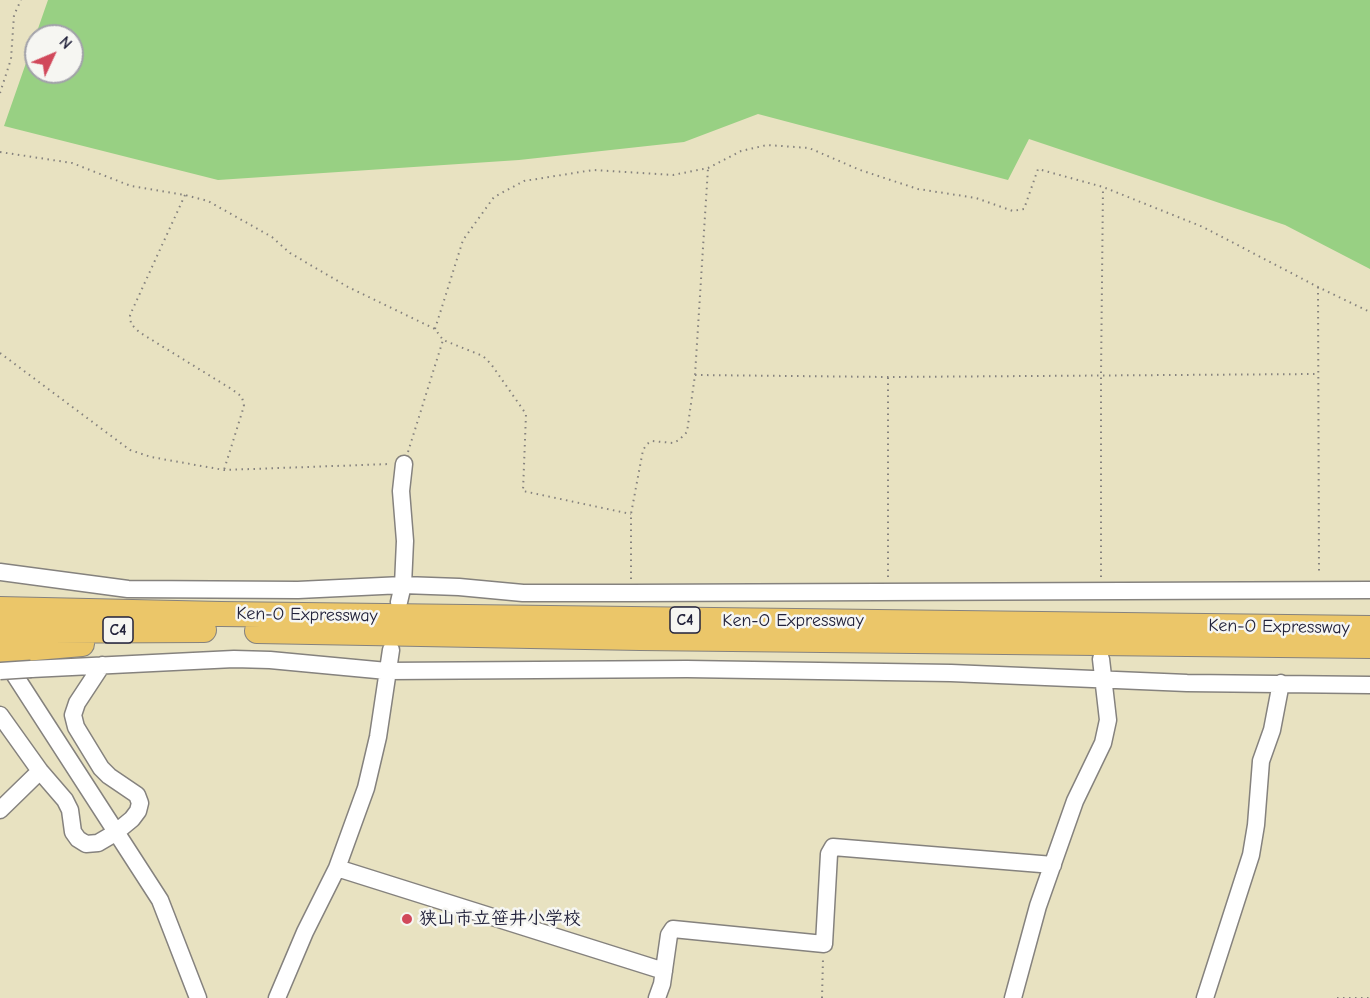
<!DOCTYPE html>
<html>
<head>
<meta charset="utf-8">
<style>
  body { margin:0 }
  #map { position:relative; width:1370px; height:998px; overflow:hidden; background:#e8e2c1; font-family:"Comic Neue",sans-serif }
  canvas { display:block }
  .north { position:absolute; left:24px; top:24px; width:60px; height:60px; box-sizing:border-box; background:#f6f6f2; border:2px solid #a1a1a9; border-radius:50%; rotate:46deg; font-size:16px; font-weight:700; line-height:24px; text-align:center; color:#22223b }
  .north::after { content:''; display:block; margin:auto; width:21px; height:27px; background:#d1495b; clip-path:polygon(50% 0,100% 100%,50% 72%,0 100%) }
</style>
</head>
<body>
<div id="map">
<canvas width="1370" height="998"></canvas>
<div class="north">N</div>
</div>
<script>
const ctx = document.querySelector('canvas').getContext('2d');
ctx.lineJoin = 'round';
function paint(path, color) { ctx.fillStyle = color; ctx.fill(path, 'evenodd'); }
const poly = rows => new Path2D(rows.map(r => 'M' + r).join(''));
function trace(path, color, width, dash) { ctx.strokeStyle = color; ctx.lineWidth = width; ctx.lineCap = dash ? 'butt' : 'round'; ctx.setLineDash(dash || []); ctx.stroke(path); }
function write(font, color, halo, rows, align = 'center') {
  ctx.font = font + ' "Comic Neue","Klee One",sans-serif'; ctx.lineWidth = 5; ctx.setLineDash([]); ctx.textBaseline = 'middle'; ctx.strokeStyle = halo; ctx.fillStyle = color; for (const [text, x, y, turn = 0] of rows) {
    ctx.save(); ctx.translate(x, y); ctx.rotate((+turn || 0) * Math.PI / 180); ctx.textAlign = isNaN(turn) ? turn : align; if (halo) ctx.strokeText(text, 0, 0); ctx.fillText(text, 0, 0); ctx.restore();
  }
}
paint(poly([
  [48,0,1370,0,1370,269,1285,225,1029,139,1008,180,758,114,684,142,519,160,218,180,4,126],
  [36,36,72,36,72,72,36,72]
]), '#98d083');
const minor = poly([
  [0,572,128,589,298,590,403,585,459,587,523,593,631,593,1370,590],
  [399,602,403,585,405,541,401,491,404,464],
  [5,660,160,900,198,998],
  [31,669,234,659,270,660,387,671,687,669,951,673,1187,683,1370,685],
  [0,715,40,771,65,800,70,810,73,832,78,839,86,844,98,843,115,833,132,819,138,811,140,803,137,795,109,776,101,768,76,727,73,715,77,703,102,665],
  [0,810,40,771],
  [337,868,664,971],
  [277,998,305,932,337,868,366,788,378,737,391,650],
  [657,998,662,984,669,935,673,929,824,944,829,854,833,847,1053,865],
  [1013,998,1038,906,1075,801,1103,743,1108,720,1101,659],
  [1205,998,1251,855,1256,825,1261,761,1272,730,1281,683]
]);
const highway = poly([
  [0,609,221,614,1370,628],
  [0,631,204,630],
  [257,631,640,638,1370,646],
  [0,651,82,644]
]);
trace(minor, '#85827e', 19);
trace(highway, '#85827e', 26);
trace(poly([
  [0,93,11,59,14,15,21,0],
  [0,152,72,163,131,186,185,195,208,201,272,237,290,253,348,287,435,329,443,340,483,356,491,364,526,414,523,491,631,514],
  [185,195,130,315,131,324,139,332,233,390,242,397,244,406,224,470],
  [1318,287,1319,575],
  [435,329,463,240,494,197,524,181,593,170,673,175,708,168,741,151,767,145,809,148,860,170,918,189,976,198,1013,211,1024,209,1038,169,1103,187,1203,227,1318,287,1370,312],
  [0,353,130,450,151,457,224,470,390,464],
  [695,375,888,377,1318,374],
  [408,452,443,340],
  [888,577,888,377],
  [1101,577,1101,375,1103,187],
  [631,579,631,514,643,450,647,444,652,441,673,443,679,440,687,432,695,375,708,168],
  [822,998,823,959],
  [1337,998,1370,998]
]), '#85827e', 2, [1.5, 4.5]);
trace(minor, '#fff', 16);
trace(highway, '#ebc669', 24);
const minorBridge = poly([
  [0,671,31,669]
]);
trace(minorBridge, '#85827e', 19, []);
trace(minorBridge, '#fff', 16);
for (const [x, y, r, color] of [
  [407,919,6,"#d1495b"]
]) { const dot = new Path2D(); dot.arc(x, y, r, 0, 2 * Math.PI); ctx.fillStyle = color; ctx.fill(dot); trace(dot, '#f6f6f2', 2); }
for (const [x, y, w] of [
  [685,620,30],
  [118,630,30]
]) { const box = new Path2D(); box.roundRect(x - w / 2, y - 13, w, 26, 4.5); ctx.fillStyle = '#f6f6f2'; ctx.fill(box); trace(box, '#22223b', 1.5); }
write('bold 16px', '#22223b', null, [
  ["C4",685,620],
  ["C4",118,630]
]);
write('18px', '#22223b', '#f6f6f2', [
  ["Ken-O Expressway",307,615,1],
  ["Ken-O Expressway",793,621],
  ["Ken-O Expressway",1279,627,1]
]);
write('bold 18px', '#22223b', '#f6f6f2', [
  ["狭山市立笹井小学校",419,919]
], 'left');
</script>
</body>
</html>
